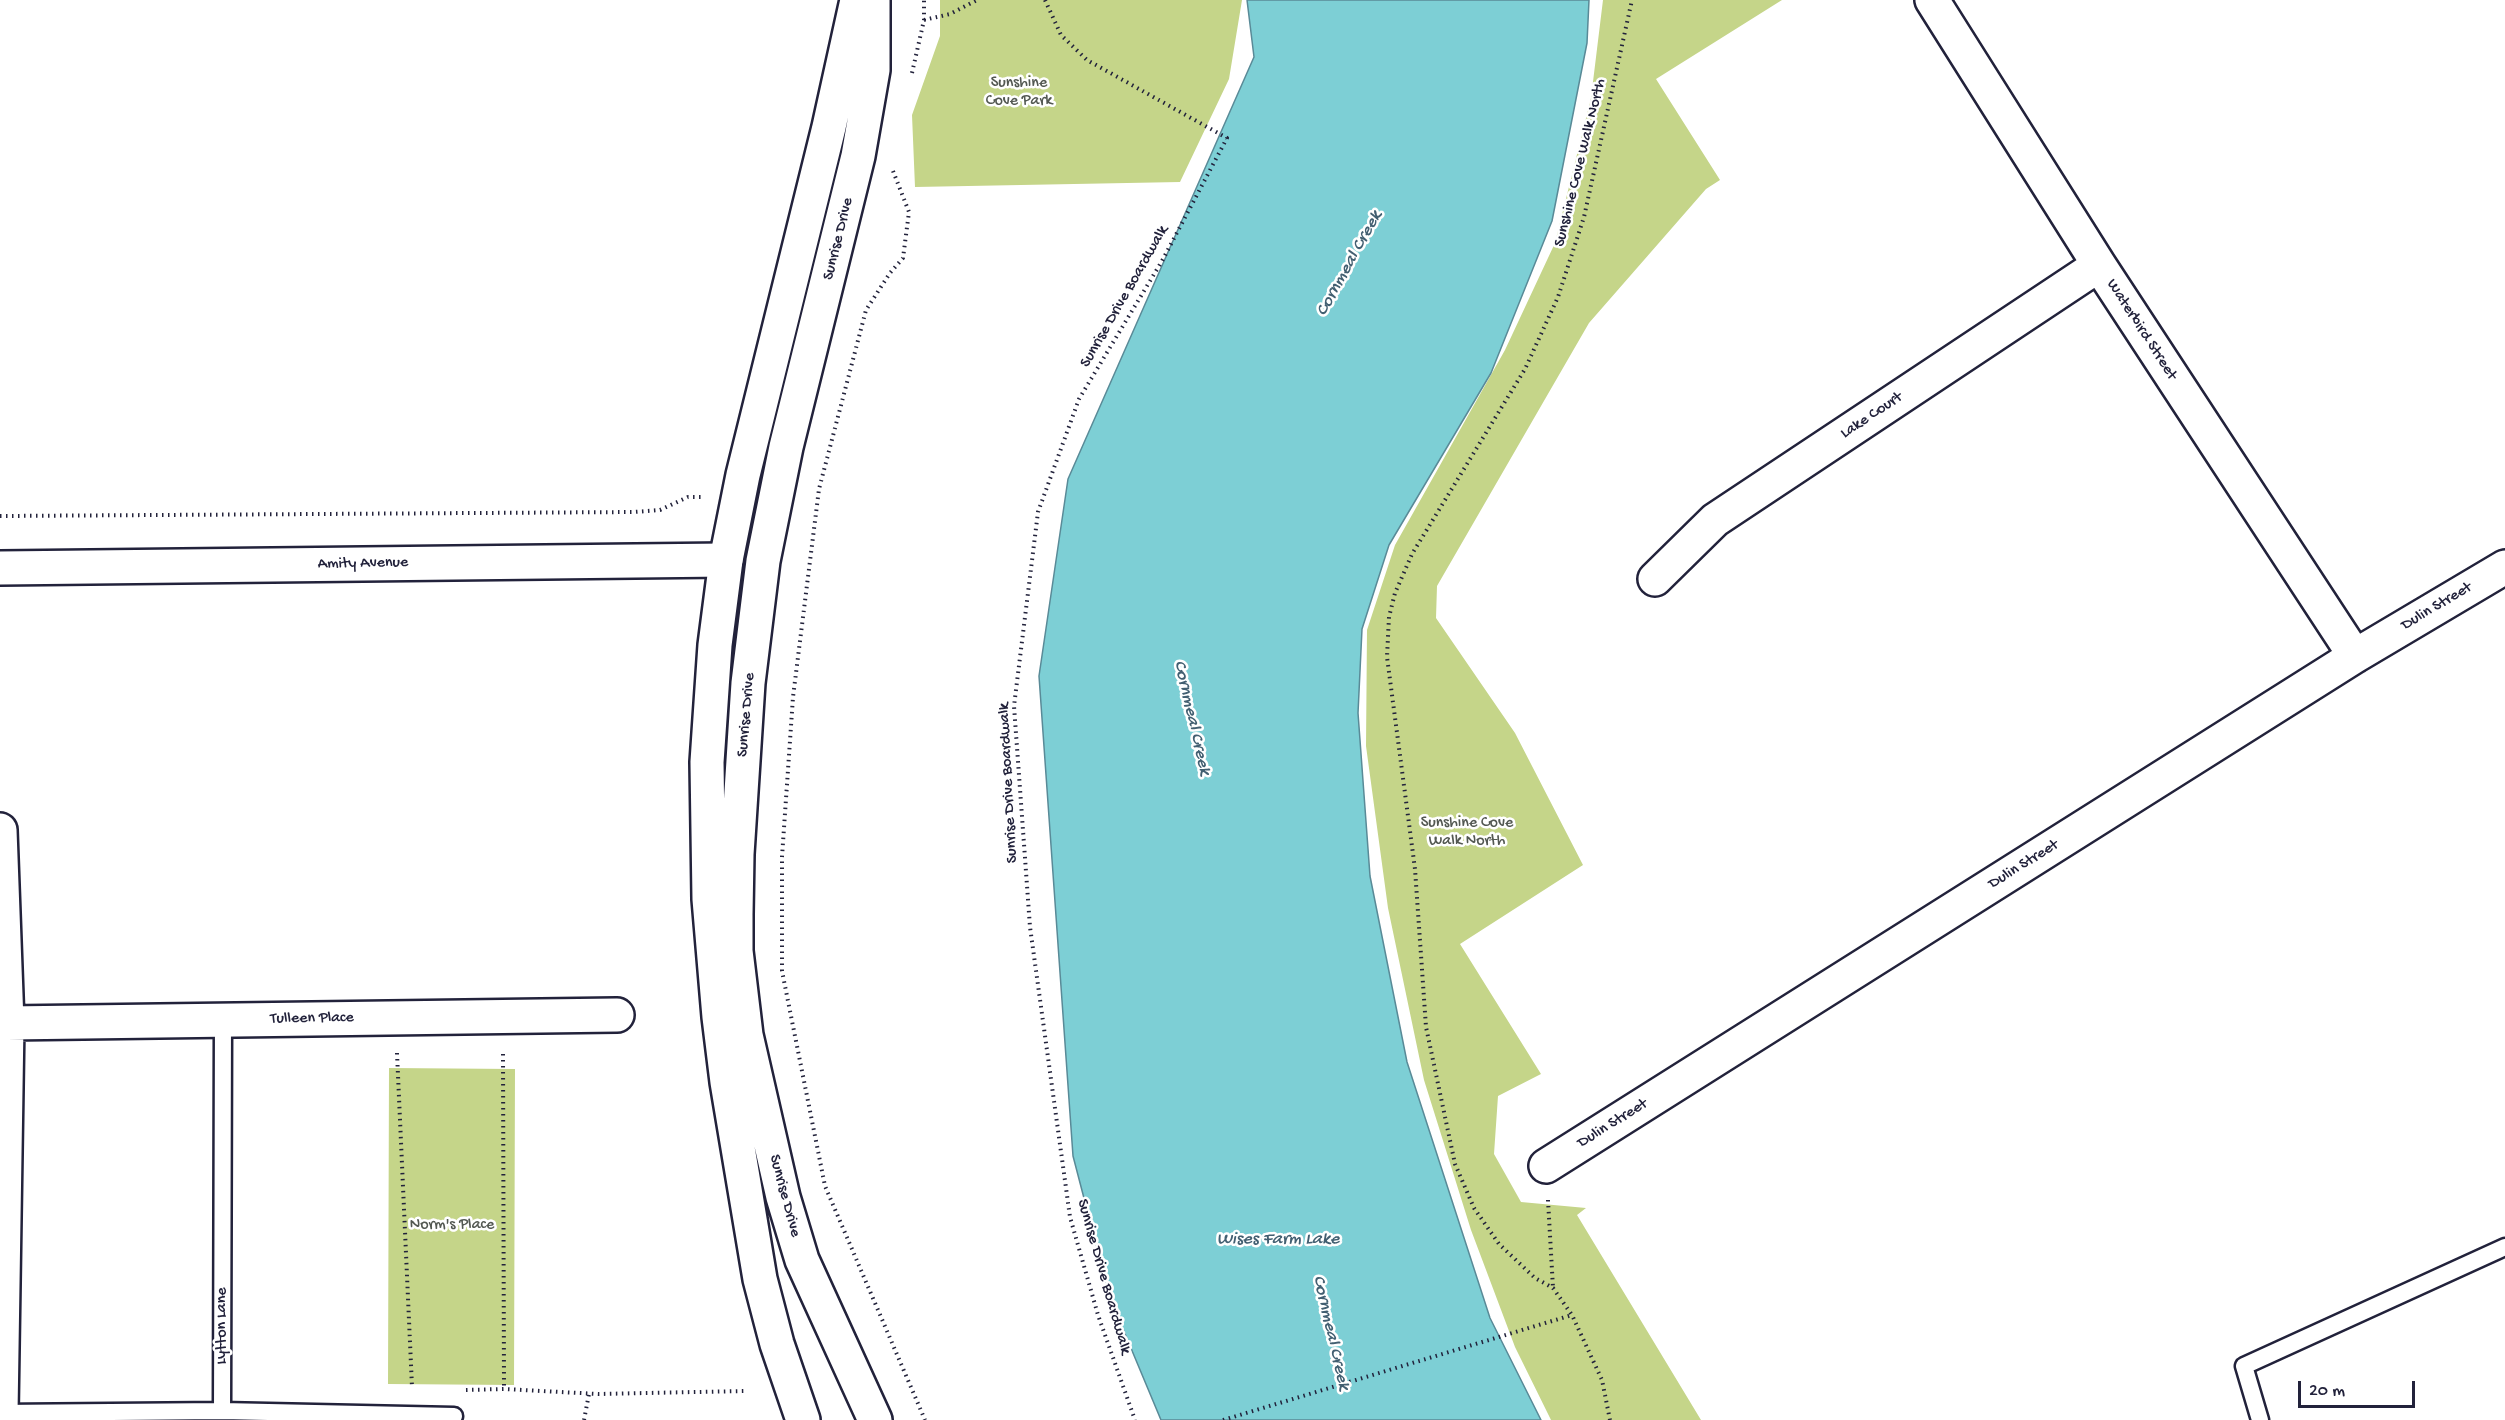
<!DOCTYPE html>
<html>
<head>
<meta charset="utf-8">
<style>
  body { margin:0 }
  #map { position:relative; width:2505px; height:1420px; overflow:hidden; background:#fff; font-family:"Gochi Hand",sans-serif }
  canvas { display:block }
  .scale { position:absolute; left:2298px; top:1381px; width:117px; height:27px; box-sizing:border-box; border:3px solid #22223b; border-top:0; padding-left:8px; font-size:18px; line-height:21px; white-space:nowrap; color:#22223b; -webkit-text-stroke:4px #fff; paint-order:stroke }
</style>
</head>
<body>
<div id="map">
<canvas width="2505" height="1420"></canvas>
<div class="scale">20 m</div>
</div>
<script>
const ctx = document.querySelector('canvas').getContext('2d');
ctx.lineJoin = 'round';
function paint(path, color) { ctx.fillStyle = color; ctx.fill(path, 'evenodd'); }
const poly = rows => new Path2D(rows.map(r => 'M' + r).join(''));
function trace(path, color, width, dash) { ctx.strokeStyle = color; ctx.lineWidth = width; ctx.lineCap = dash ? 'butt' : 'round'; ctx.setLineDash(dash || []); ctx.stroke(path); }
function write(font, color, halo, rows, align = 'center') {
  ctx.font = font + ' "Gochi Hand",sans-serif'; ctx.lineWidth = 5; ctx.setLineDash([]); ctx.textBaseline = 'middle'; ctx.strokeStyle = halo; ctx.fillStyle = color; for (const [text, x, y, turn = 0] of rows) {
    ctx.save(); ctx.translate(x, y); ctx.rotate((+turn || 0) * Math.PI / 180); ctx.textAlign = isNaN(turn) ? turn : align; if (halo) ctx.strokeText(text, 0, 0); ctx.fillText(text, 0, 0); ctx.restore();
  }
}
paint(poly([
  [940,0,1242,0,1229,79,1180,182,915,187,912,115,940,36],
  [1603,0,1782,0,1656,79,1720,180,1706,189,1589,323,1437,586,1436,618,1515,733,1583,865,1460,944,1541,1074,1498,1096,1494,1154,1521,1202,1586,1208,1577,1215,1701,1420,1551,1420,1515,1347,1471,1230,1424,1080,1388,908,1366,746,1367,630,1395,545,1505,350,1555,243,1591,98],
  [389,1068,515,1069,514,1385,388,1384]
]), '#c5d589');
const water = poly([
  [1247,0,1589,0,1587,43,1552,221,1491,373,1389,545,1362,629,1358,713,1370,876,1407,1062,1490,1318,1541,1420,1161,1420,1110,1298,1073,1156,1039,676,1068,479,1254,57,1247,0]
]);
paint(water, '#7dcfd5');
trace(water, '#598a97', 1.5);
const service = poly([
  [222,1411,223,1020],
  [0,1413,222,1411,454,1416],
  [2260,1420,2244,1366,2505,1247]
]);
const minor = poly([
  [1932,0,2099,265,2355,656],
  [0,568,726,560],
  [1655,579,1715,520,2099,265],
  [0,830,7,1023,1,1413],
  [7,1023,617,1015],
  [1546,1166,2355,656,2505,567]
]);
const tertiary = poly([
  [873,0,873,70,858,156,786,447,763,561,748,683,737,854,736,914,736,951,746,1035,783,1197,802,1260,875,1420],
  [803,1420,777,1344,760,1279,727,1082,719,1017,709,899,707,762,715,645,726,560,743,475,829,127,857,0]
]);
trace(service, '#22223b', 21);
trace(minor, '#22223b', 38);
trace(tertiary, '#22223b', 38);
trace(poly([
  [1045,0,1061,35,1087,60,1227,138,1162,261,1079,399,1038,512,1014,706,1030,927,1070,1217,1098,1315,1135,1420],
  [924,20,950,14,977,0],
  [912,73,924,20,924,0],
  [893,171,909,212,903,258,890,273,866,310,819,489,793,697,782,857,782,971,825,1186,925,1420],
  [0,516,634,512,660,510,688,497,701,497],
  [397,1053,412,1387],
  [503,1054,504,1389],
  [1548,1200,1553,1288],
  [466,1390,504,1389,598,1394,744,1391],
  [584,1420,589,1394],
  [1223,1420,1572,1315],
  [1610,1420,1602,1380,1572,1315,1553,1288,1535,1278,1499,1244,1474,1208,1455,1164,1426,1027,1415,869,1387,657,1389,617,1395,593,1412,554,1525,369,1558,297,1584,217,1632,0]
]), '#22223b', 4, [1.5, 4.5]);
trace(service, '#fff', 16);
trace(minor, '#fff', 33);
trace(tertiary, '#fff', 33);
write('16px', '#535852', '#fff', [
  ["Sunshine",1019,84],
  ["Cove Park",1019,102],
  ["Sunshine Cove",1467,824],
  ["Walk North",1467,842],
  ["Norm's Place",452,1226]
]);
write('16px', '#22223b', '#fff', [
  ["Sunshine Cove Walk North",1581,163,-76],
  ["Sunrise Drive",839,239,-76],
  ["Sunrise Drive Boardwalk",1125,297,-60],
  ["Waterbird Street",2141,330,57],
  ["Lake Court",1872,416,-34],
  ["Amity Avenue",363,564,-1],
  ["Dulin Street",2437,607,-31],
  ["Sunrise Drive",747,715,-85],
  ["Sunrise Drive Boardwalk",1009,783,-93],
  ["Dulin Street",2024,865,-32],
  ["Tulleen Place",312,1019,-1],
  ["Dulin Street",1613,1124,-32],
  ["Sunrise Drive",784,1196,75],
  ["Sunrise Drive Boardwalk",1103,1277,74],
  ["Lytton Lane",223,1326,-90]
]);
write('italic 18px', '#425f71', '#fff', [
  ["Cornmeal Creek",1350,264,-61],
  ["Cornmeal Creek",1191,718,77],
  ["Wises Farm Lake",1278,1240],
  ["Cornmeal Creek",1330,1333,77]
]);
</script>
</body>
</html>
